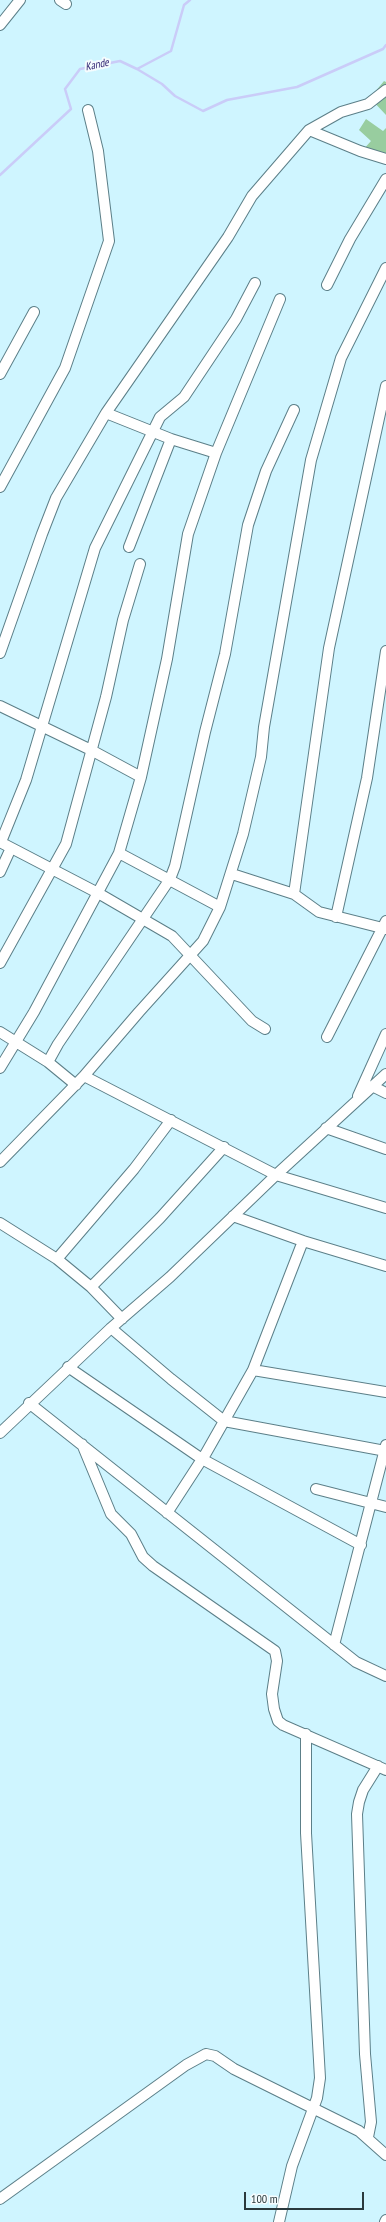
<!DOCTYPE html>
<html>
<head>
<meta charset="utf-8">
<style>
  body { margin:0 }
  #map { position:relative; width:386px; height:2222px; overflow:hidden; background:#cff5ff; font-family:"PT Sans Narrow",sans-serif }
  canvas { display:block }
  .scale { position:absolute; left:244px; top:2192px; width:120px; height:18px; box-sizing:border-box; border:2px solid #2a393d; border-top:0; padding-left:5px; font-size:12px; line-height:14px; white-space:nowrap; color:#2a393d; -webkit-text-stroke:3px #f5fcfe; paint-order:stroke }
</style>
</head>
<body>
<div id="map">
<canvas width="386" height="2222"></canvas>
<div class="scale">100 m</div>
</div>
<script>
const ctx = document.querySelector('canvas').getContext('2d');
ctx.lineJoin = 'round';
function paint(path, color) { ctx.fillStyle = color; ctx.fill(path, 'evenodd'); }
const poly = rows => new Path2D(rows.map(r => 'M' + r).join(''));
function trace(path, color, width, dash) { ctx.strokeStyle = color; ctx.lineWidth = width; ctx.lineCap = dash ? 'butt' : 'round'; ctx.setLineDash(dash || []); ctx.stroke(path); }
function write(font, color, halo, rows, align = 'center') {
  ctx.font = font + ' "PT Sans Narrow",sans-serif'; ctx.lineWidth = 4; ctx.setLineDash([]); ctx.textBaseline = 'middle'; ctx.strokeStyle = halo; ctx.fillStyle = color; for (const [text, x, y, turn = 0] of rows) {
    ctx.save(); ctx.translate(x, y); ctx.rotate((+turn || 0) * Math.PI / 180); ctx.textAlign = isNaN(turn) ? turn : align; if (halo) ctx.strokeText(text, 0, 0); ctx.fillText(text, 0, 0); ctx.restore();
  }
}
paint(poly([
  [384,81,386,82,386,115,370,98],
  [366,119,383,131,386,128,386,157,362,151,371,141,359,130]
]), '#98cd9f');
trace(poly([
  [137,69,162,84,175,96,203,111,227,100,297,87,383,49,386,45],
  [0,175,71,109,65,89,80,69,120,61,137,69,171,51,184,5,190,0]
]), '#caccf8', 2.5);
const minor = poly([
  [60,0,66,4],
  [0,25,20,0],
  [309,130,360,151,386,159],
  [327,285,350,239,386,179],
  [0,374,34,312],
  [106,413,171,439,216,453],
  [0,487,65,368,109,241,98,151,88,110],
  [129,547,171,439],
  [0,653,42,534,56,498,106,413,228,237,252,196,309,130,341,112,368,104,386,90],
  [0,706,91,750,141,777],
  [0,842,98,893,172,936,252,1021,265,1029],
  [1,842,26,780,95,548,160,417,184,397,236,319,255,283],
  [119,853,220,907],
  [0,872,11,848],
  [232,874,294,894,319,912,386,929],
  [294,894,329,648,386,386],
  [336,917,367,778,386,651],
  [0,963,66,844,106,697,123,620,140,564],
  [0,1032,48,1062,76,1085],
  [327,1037,386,921],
  [48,1062,58,1044,170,879,175,866,205,732,225,654,248,525,266,471,294,410],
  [0,1068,34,1012,119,853,141,777,167,659,188,534,216,453,280,299],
  [84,1076,276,1175,386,1208],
  [372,1086,386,1093],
  [358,1096,386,1034],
  [326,1128,386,1149],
  [0,1162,84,1076,139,1012,203,941,220,907,243,834,261,757,264,727,311,460,341,358,386,268],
  [233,1216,303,1241,386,1266],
  [0,1223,57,1259,91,1287,122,1319],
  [57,1259,134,1169,171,1120],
  [91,1287,160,1218,224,1147],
  [111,1328,171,1379,224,1421,386,1451],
  [68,1367,202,1459,361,1545],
  [253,1370,386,1392],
  [29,1403,356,1662,386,1676],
  [0,1433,111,1328,170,1277,276,1175,386,1074],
  [82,1444,111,1514,131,1534,143,1557,153,1566,275,1651,277,1661,272,1694,274,1709,278,1721,283,1725,386,1770],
  [316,1489,386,1507],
  [167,1513,206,1453,253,1370,303,1241],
  [334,1645,386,1445],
  [368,2137,371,2122,365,2054,357,1814,359,1802,363,1790,378,1766],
  [0,2199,186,2065,206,2054,215,2056,234,2069,359,2131,386,2155],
  [279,2222,292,2166,317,2098,320,2078,306,1833,306,1734],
  [385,2222,386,2220]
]);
trace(minor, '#5c7f88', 12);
trace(minor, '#fff', 10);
write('italic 11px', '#2b1e6e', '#f5fcfe', [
  ["Kande",97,65,-12]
]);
</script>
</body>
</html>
